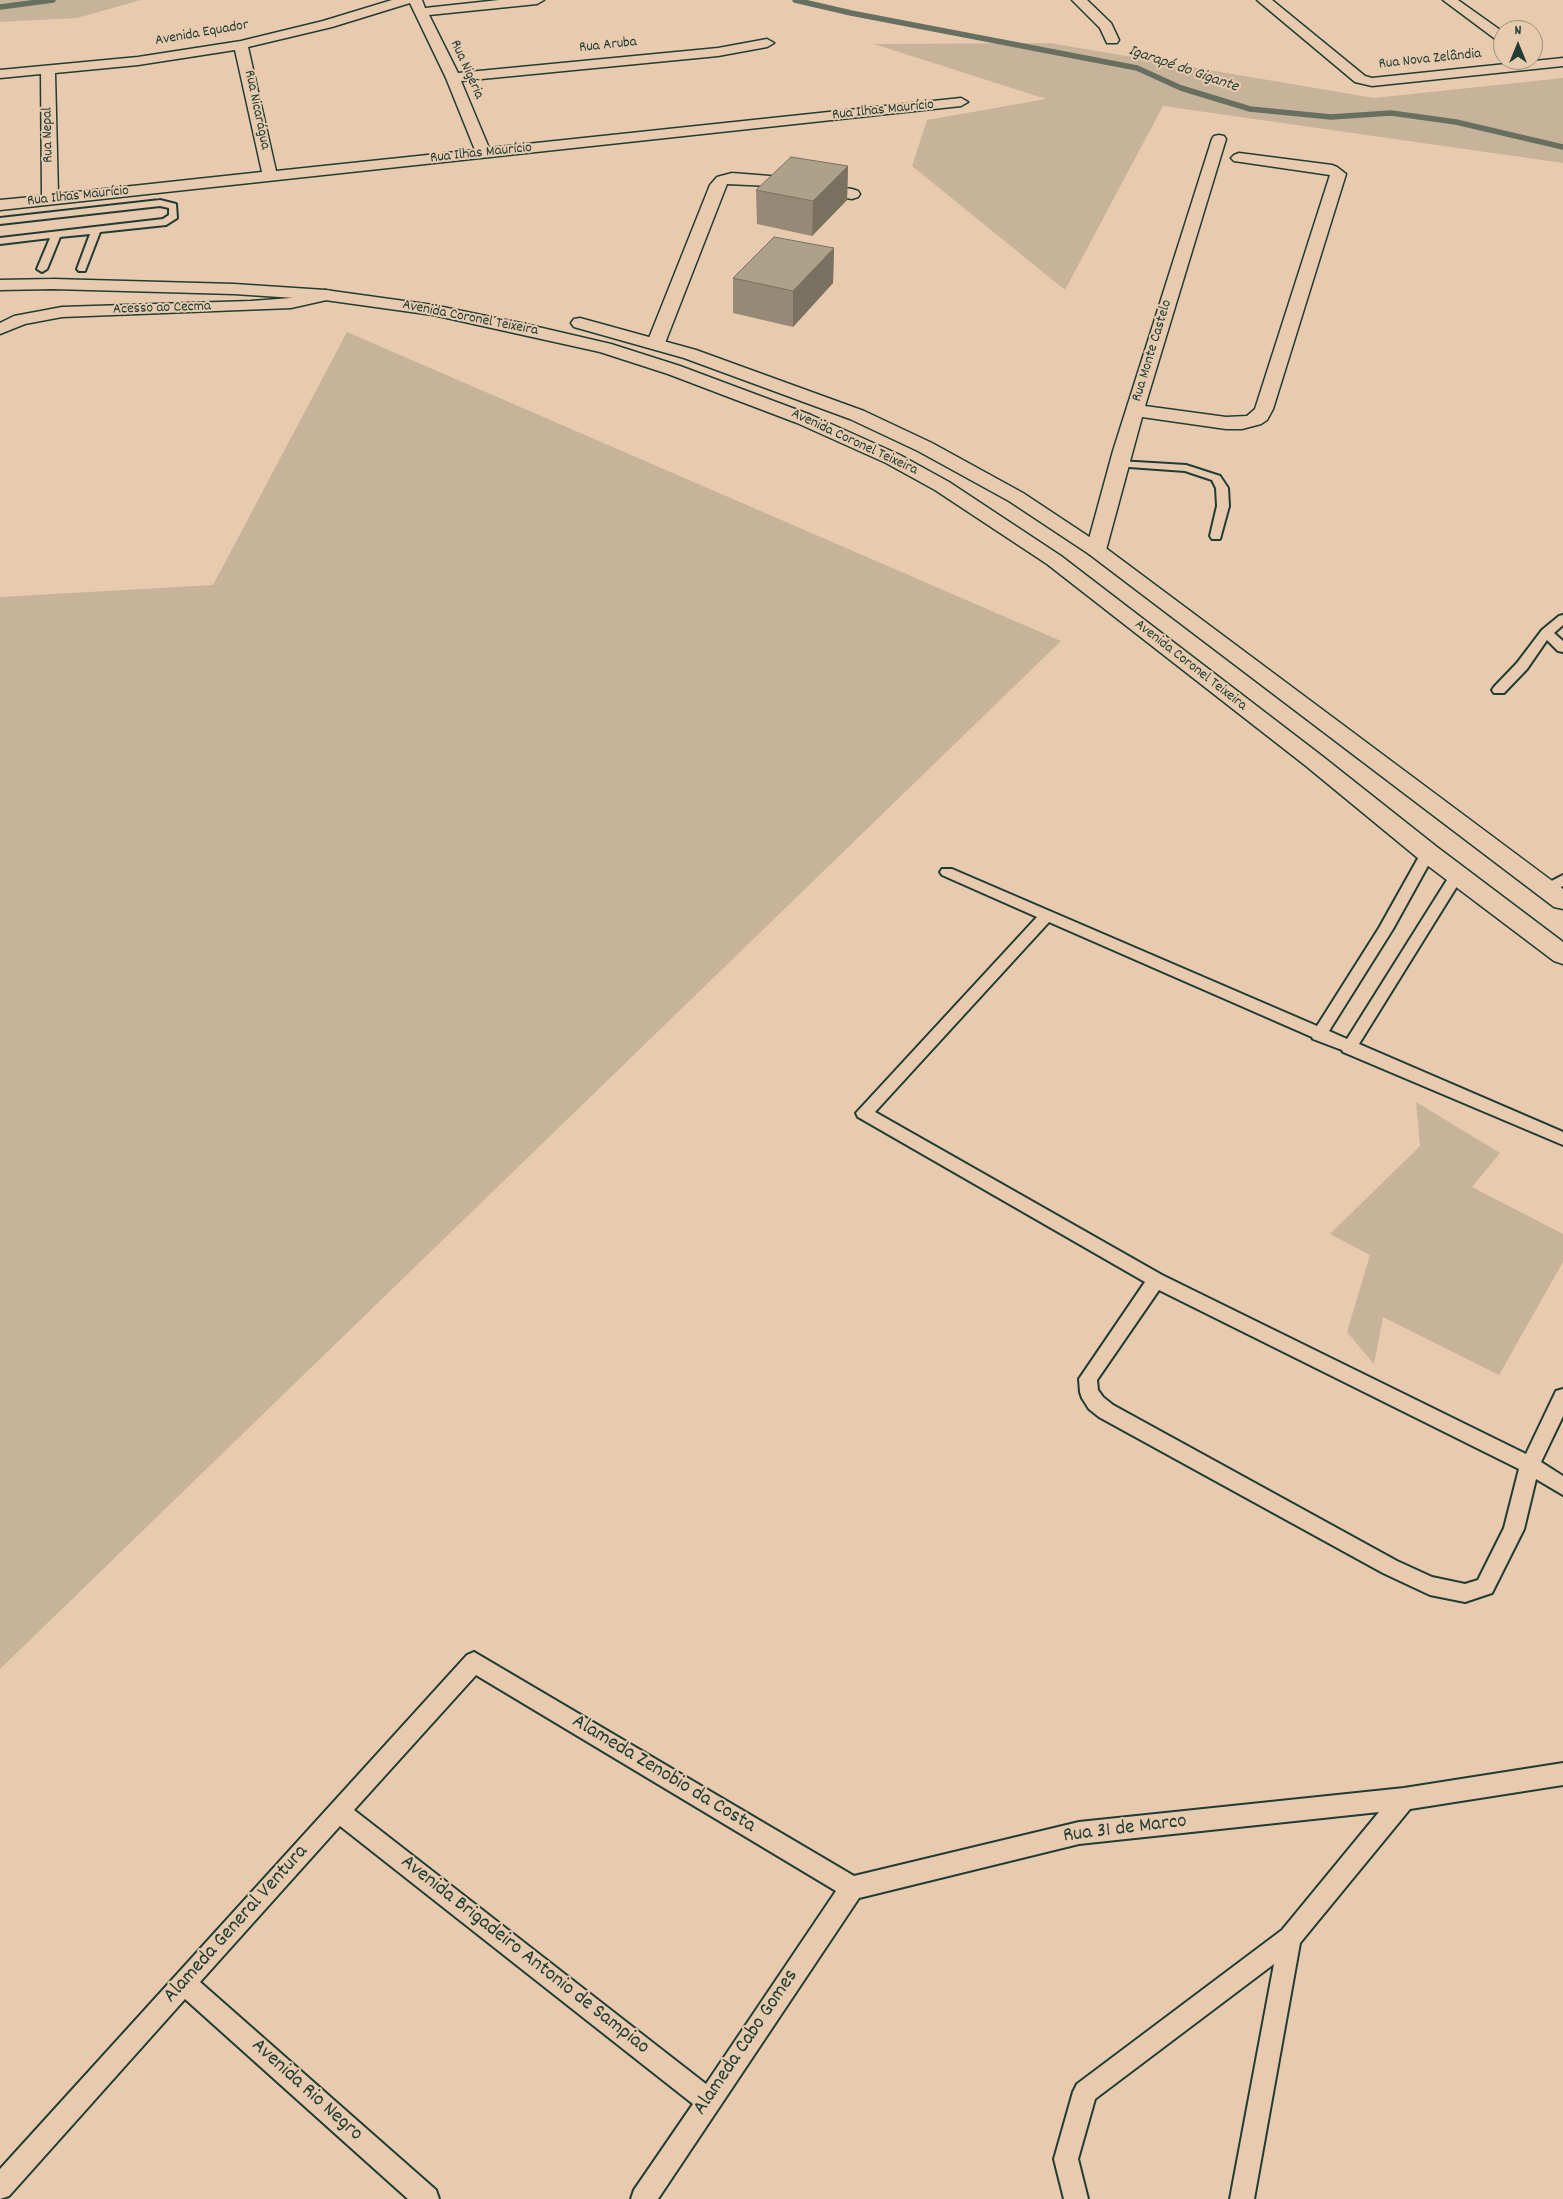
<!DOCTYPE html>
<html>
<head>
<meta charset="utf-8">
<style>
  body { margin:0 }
  #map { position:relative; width:1563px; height:2199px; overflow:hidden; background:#e8cbaf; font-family:Dekko,sans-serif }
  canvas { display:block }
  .north { position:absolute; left:1493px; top:20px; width:50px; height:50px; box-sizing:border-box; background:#e8cbaf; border:1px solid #98927e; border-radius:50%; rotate:0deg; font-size:14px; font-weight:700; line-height:20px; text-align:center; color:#1f3d34 }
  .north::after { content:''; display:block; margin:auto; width:18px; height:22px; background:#1f3d34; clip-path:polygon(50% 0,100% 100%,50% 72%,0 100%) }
</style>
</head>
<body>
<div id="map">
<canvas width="1563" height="2199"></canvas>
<div class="north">N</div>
</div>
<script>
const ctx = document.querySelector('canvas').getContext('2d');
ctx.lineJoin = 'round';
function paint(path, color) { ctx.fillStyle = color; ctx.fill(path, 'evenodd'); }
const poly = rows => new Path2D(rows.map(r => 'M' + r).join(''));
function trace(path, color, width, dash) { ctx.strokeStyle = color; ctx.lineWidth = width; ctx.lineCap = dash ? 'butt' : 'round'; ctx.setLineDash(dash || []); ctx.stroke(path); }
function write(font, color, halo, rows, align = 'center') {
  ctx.font = font + ' Dekko,sans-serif'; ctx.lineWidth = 4; ctx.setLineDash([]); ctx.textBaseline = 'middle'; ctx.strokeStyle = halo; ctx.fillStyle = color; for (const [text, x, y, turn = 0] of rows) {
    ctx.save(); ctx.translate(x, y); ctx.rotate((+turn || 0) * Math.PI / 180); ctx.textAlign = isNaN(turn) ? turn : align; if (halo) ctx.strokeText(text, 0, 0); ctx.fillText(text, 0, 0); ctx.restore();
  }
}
paint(poly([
  [0,0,141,0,77,18,0,22],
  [1050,43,1374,98,1563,78,1563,163,1163,106,1065,290,912,166,927,120,1046,99,874,44],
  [347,332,1061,641,0,1669,0,597,213,585],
  [1416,1102,1500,1153,1472,1187,1563,1234,1563,1262,1499,1375,1383,1317,1374,1364,1347,1332,1370,1255,1330,1234,1420,1146]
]), '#c7b39a');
trace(poly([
  [795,0,851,13,1137,68,1181,88,1250,109,1331,117,1391,113,1456,122,1563,147],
  [0,7,53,0]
]), '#676f60', 5.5);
const lane = poly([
  [160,200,176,204,177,218,166,225,100,232,85,271,79,271,77,269,90,234,60,237,47,269,42,272,37,269,50,238,0,244,0,238,163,219,169,215,169,208,160,206,0,224,0,218,160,200],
  [1119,461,1186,465,1220,476,1228,488,1229,506,1220,539,1212,539,1210,536,1217,506,1216,488,1212,480,1185,471,1115,466,1113,464,1119,461],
  [1563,615,1563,625,1554,633,1563,641,1563,652,1558,651,1547,640,1527,669,1504,693,1494,693,1492,690,1494,687,1517,663,1542,630,1559,616,1563,615],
  [1428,848,1433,850,1435,853,1393,929,1329,1031,1347,1039,1452,872,1462,872,1464,875,1359,1044,1563,1132,1563,1145,1343,1052,1342,1050,1313,1039,1312,1037,1049,922,875,1112,1162,1275,1526,1454,1556,1391,1563,1389,1563,1416,1541,1462,1563,1476,1563,1495,1536,1479,1524,1529,1492,1593,1465,1602,1430,1595,1383,1573,1099,1417,1089,1409,1082,1398,1080,1392,1079,1379,1145,1282,858,1117,856,1113,1037,917,942,875,940,872,942,869,952,869,1317,1026,1379,928,1421,853,1423,850,1428,848],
  [1159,1290,1519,1469,1504,1528,1478,1580,1465,1584,1432,1577,1397,1561,1113,1405,1103,1397,1098,1390,1097,1380,1159,1290],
  [1563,875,1563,886,1552,892,1542,892,1540,889,1542,886,1563,875],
  [474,1652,854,1876,1079,1822,1404,1788,1563,1763,1563,1785,1410,1809,1300,1943,1254,2199,1230,2199,1274,1964,1095,2099,1078,2159,1088,2199,1064,2199,1054,2159,1073,2092,1077,2084,1282,1930,1379,1812,1079,1844,859,1898,658,2199,631,2199,634,2190,693,2104,340,1826,200,1982,436,2190,439,2199,408,2199,185,1999,9,2196,0,2199,0,2169,467,1655,474,1652],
  [476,1675,836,1891,706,2084,354,1810,476,1675]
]);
const street = poly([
  [392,0,422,0,425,8,499,0,544,0,537,4,429,15,458,73,718,48,767,39,774,43,767,47,718,56,461,81,489,148,961,98,968,102,961,106,0,210,0,200,42,196,41,74,0,78,0,70,138,57,241,41,323,21,392,0],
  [410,3,446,78,475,150,276,171,248,47,332,27,410,3],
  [235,50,262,172,58,194,55,73,138,65,235,50],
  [1072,0,1087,0,1111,23,1119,40,1117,43,1107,43,1100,28,1072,0],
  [1257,0,1272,0,1365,76,1372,78,1563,58,1563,66,1372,86,1355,82,1257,0],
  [1443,0,1458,0,1503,32,1503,42,1498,41,1443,0],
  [1219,135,1224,136,1226,139,1145,406,1226,417,1247,416,1255,409,1330,175,1234,161,1231,158,1234,155,1239,153,1332,165,1337,167,1346,174,1273,409,1267,420,1261,424,1242,429,1226,429,1142,417,1106,550,1103,554,1096,556,1089,554,1086,550,1113,451,1212,139,1214,136,1219,135],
  [732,173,770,176,852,189,858,191,860,194,858,197,852,199,770,186,727,184,665,343,662,347,656,348,650,347,647,343,710,185,717,177,732,173],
  [325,290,331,291,333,295,331,299,291,308,62,317,25,324,0,334,0,323,14,316,62,307,251,301,291,298,325,290]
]);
const highway = poly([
  [53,279,234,284,325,290,433,305,525,324,611,344,680,366,811,415,900,455,949,482,1061,556,1322,756,1437,847,1563,942,1563,964,1554,961,1419,859,1306,766,1047,564,935,490,886,463,797,423,668,374,600,352,433,315,325,300,234,294,53,289,0,290,0,280,53,279],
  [580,318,696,350,864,411,932,443,1023,493,1103,546,1563,889,1563,909,1554,907,1089,554,1009,501,918,451,850,419,684,358,574,327,571,323,574,319,580,318]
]);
trace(lane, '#1f3d34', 4);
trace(street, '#1f3d34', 3);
trace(highway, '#1f3d34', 3);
paint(lane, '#e8cbaf');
paint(street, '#e8cbaf');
paint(highway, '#e8cbaf');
paint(poly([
  [848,166,847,200,812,236,757,224,756,190],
  [834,248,833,283,793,327,733,313,733,278]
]), '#968a77');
paint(poly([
  [848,166,847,200,812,236,813,201],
  [834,248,833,283,793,327,793,291]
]), '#7a7161');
const building = poly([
  [791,157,848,166,813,201,756,190,791,157],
  [774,237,834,248,793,291,733,278,774,237]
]);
paint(building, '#aea18a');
trace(building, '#7a7161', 1);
write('15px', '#1f3d34', '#e8cbaf', [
  ["Avenida Equador",202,34,-10],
  ["Rua Aruba",608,46,-6],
  ["Rua Nova Zelândia",1430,60,-6],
  ["Rua Nigéria",466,70,66],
  ["Rua Nicarágua",256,110,78],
  ["Rua Ilhas Maurício",883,111,-6],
  ["Rua Nepal",49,135,-91],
  ["Rua Ilhas Maurício",481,154,-6],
  ["Rua Ilhas Maurício",78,197,-6],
  ["Acesso ao Cecma",162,309,-2],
  ["Avenida Coronel Teixeira",470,319,11],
  ["Rua Monte Castelo",1153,351,-73],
  ["Avenida Coronel Teixeira",854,443,25],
  ["Avenida Coronel Teixeira",1190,666,38]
]);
write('italic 16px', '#2b453b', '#e8cbaf', [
  ["Igarapé do Gigante",1183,70,19]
]);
write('21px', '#1f3d34', '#e8cbaf', [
  ["Alameda Zenobio da Costa",663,1775,31],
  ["Rua 31 de Marco",1125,1830,-7],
  ["Alameda General Ventura",237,1925,-48],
  ["Avenida Brigadeiro Antonio de Sampiao",524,1956,38],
  ["Alameda Cabo Gomes",747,2043,-56],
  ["Avenida Rio Negro",306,2091,42]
]);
</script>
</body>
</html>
